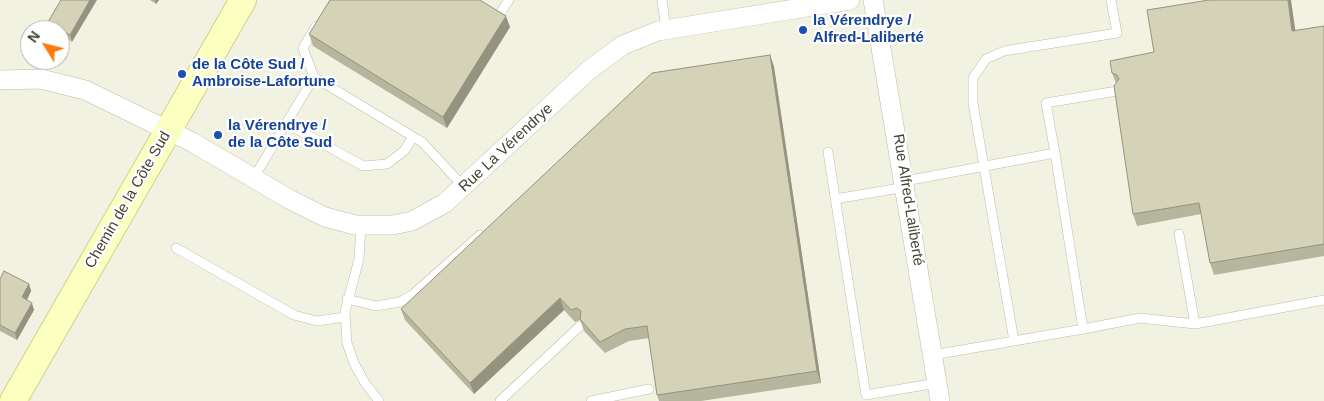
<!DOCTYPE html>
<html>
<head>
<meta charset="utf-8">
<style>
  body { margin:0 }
  #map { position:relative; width:1324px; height:401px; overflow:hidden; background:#f2f2e2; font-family:Helvetica,sans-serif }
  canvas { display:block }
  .north { position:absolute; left:20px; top:20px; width:50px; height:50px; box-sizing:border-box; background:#fff; border:1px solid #b4b4ad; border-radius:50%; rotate:306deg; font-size:14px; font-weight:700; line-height:20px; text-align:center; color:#444333 }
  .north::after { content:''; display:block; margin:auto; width:18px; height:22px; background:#ff7a0d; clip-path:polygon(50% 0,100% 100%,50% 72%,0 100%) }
</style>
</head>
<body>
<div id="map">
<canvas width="1324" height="401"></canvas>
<div class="north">N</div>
</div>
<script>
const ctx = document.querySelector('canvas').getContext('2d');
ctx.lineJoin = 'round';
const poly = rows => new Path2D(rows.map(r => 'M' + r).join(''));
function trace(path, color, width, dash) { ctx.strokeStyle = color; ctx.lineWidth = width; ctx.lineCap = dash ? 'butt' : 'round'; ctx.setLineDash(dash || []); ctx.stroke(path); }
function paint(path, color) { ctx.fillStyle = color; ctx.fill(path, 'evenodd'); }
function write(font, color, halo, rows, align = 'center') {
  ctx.font = font + ' Helvetica,sans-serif'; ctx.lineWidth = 4.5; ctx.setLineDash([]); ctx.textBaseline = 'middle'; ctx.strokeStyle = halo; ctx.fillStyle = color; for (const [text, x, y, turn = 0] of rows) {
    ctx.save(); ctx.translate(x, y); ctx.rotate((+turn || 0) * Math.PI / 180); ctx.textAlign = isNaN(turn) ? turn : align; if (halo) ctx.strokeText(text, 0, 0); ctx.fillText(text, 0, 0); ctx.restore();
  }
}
const lane = poly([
  [662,0,666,30],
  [501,12,509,0],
  [314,77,303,48,316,26],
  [286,123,363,166,387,164,404,151,413,137],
  [828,152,866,395,937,383],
  [1055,153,1046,103,1117,91],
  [253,179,314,77,422,142,464,187],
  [905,181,1055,153,1083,329,933,355],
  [835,199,906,187],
  [361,226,359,259,345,312,347,343,354,363,365,383,379,401],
  [1179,234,1195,324],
  [176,248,294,315,317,321,345,317],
  [347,299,376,306,400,302,412,295,480,235],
  [1083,329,1140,318,1195,324,1324,300],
  [1014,341,973,103,973,78,986,59,1004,51,1117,33,1111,0],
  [500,401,580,326],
  [591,401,649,389]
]);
const street = poly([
  [873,0,940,401],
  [0,80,41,79,85,90,192,142,289,199,325,217,355,225,393,225,412,221,445,203,589,70,623,45,658,31,850,0]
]);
const secondary = poly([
  [13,401,243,0]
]);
trace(lane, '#bebda5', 10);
trace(street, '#bebda5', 20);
trace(secondary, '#d0d28d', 28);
trace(lane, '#fff', 9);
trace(street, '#fff', 19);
trace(secondary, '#fbffc0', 26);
paint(poly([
  [61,0,72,42,60,34,60,30,53,30,51,29,48,22],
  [150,0,159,0,156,4],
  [1324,26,1324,256,1214,275,1210,263,1201,214,1137,226,1133,214,1116,83,1112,73,1154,52],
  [510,27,447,128,313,46,309,34],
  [770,55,774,67,821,383,701,401,659,401,657,395,649,338,629,341,605,353,584,331,580,320,575,322,564,310,474,394,405,320,401,309],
  [0,279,29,284,31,291,27,300,34,310,17,340,0,331]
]), '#b6b59d');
paint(poly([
  [90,0,97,0,72,42,70,35],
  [155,0,159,0,156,4],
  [1288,0,1291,0,1297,42,1292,31],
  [506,16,510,27,447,128,443,117],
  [770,55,774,67,821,383,817,371],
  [29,284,31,291,25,304,22,297],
  [560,298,564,310,474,394,470,383],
  [32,303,34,310,17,340,15,333]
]), '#949380');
const building = poly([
  [61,0,90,0,70,35,48,22,61,0],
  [330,0,480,0,506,16,443,117,309,34,330,0],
  [1209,0,1288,0,1292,31,1324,26,1324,244,1210,263,1199,203,1133,214,1114,86,1119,79,1117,75,1112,73,1110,61,1154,52,1147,10,1209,0],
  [770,55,817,371,657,395,647,326,625,329,600,342,580,319,581,311,577,308,571,310,560,298,470,383,401,309,652,73,770,55],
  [4,271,29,284,22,297,32,303,15,333,0,325,0,279,4,271]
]);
paint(building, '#d4d2b7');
trace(building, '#949380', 1);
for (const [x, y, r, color] of [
  [803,30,5,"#1a4fb4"],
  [182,74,5,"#1a4fb4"],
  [218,135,5,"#1a4fb4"]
]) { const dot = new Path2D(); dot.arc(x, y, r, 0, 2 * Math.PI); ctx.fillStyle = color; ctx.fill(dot); trace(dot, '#fff', 2); }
write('bold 15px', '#164399', '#fff', [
  ["la Vérendrye /",813,21],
  ["Alfred-Laliberté",813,38],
  ["de la Côte Sud /",192,65],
  ["Ambroise-Lafortune",192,82],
  ["la Vérendrye /",228,126],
  ["de la Côte Sud",228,143]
], 'left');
write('15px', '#444333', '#fff', [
  ["Rue La Vérendrye",506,148,-43],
  ["Chemin de la Côte Sud",128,200,-60],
  ["Rue Alfred-Laliberté",908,200,81]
]);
</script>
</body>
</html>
